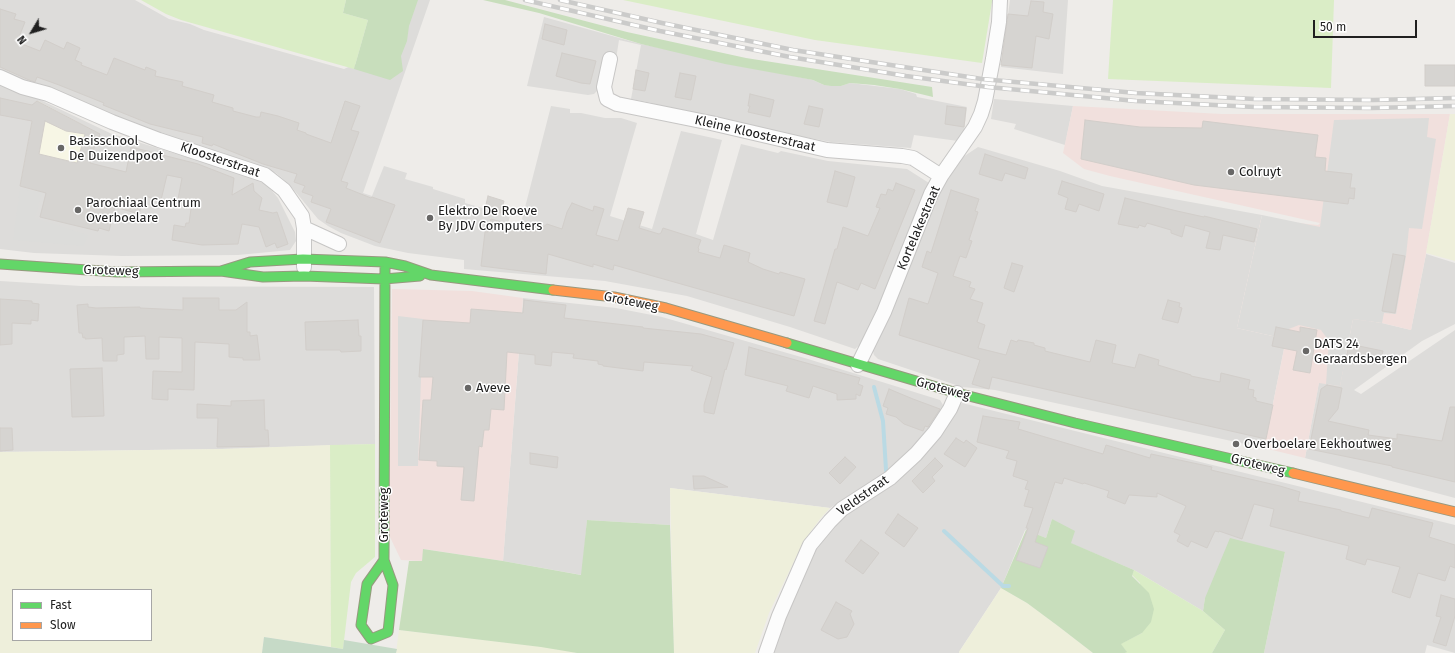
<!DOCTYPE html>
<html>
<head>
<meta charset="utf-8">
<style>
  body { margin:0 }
  #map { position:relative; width:1455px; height:653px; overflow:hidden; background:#eeece9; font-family:"Fira Sans",sans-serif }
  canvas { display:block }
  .legend { position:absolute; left:12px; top:589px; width:140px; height:52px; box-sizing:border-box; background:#fff; border:1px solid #a6a6a6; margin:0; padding:5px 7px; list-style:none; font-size:12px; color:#202020 }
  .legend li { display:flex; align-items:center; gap:8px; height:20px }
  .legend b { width:20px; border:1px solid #a6a6a6 }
  .north { position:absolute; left:12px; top:12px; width:40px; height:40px; -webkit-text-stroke:3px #fff; paint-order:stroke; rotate:232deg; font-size:11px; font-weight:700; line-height:16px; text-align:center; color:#202020 }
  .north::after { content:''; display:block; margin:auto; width:14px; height:18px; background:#202020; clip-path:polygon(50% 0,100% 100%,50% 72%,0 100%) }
  .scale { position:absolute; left:1313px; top:20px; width:104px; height:18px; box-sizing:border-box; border:2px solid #202020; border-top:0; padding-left:5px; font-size:12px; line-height:14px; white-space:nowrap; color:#202020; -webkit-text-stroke:3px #fff; paint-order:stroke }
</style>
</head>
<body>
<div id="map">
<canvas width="1455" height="653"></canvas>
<ul class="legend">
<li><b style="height:5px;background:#63d668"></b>Fast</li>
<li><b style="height:5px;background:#ff974d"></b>Slow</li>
</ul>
<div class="north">N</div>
<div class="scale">50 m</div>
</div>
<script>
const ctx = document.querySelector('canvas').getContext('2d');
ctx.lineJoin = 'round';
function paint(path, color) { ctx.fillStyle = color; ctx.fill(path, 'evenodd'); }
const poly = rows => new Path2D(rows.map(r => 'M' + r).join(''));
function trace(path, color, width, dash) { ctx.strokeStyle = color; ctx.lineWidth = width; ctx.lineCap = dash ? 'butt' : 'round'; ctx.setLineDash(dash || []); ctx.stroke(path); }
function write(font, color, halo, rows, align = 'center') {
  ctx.font = font + ' "Fira Sans",sans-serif'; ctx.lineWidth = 3; ctx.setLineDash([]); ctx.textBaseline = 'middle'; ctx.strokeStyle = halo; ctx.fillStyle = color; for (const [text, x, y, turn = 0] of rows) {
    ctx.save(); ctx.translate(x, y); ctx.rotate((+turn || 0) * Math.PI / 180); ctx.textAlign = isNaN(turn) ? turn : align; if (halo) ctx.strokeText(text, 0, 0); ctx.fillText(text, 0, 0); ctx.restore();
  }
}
paint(poly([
  [0,0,135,0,169,19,190,24,204,30,344,69,358,63,406,0,430,0,363,193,372,196,384,166,407,173,405,179,433,187,433,189,465,199,465,203,510,216,508,224,520,227,551,106,570,109,570,113,581,113,605,118,621,118,637,123,610,216,652,229,681,131,722,140,696,234,713,240,741,144,778,153,781,151,828,161,907,169,929,183,915,214,887,294,862,343,855,349,790,327,687,296,605,281,464,269,464,260,408,253,375,246,341,233,328,226,318,219,289,184,276,173,242,160,187,143,0,72],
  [1010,0,1068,0,1063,74,1001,67],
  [544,17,641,44,813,80,824,85,841,86,850,83,900,89,916,94,917,97,967,107,964,131,958,141,914,135,911,148,831,142,670,112,652,103,631,99,641,45,619,40,616,59,598,90,594,94,588,95,527,86],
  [0,85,30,95,112,134,254,178,268,186,278,198,295,232,296,241,290,250,238,255,122,256,34,253,0,249],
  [994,99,1073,106,1065,145,1014,129,1016,124,991,119],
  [978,147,1060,171,1102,186,1262,215,1237,328,1286,339,1264,448,995,390,962,387,878,359,874,355,872,348,937,188,963,157],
  [1426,254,1455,263,1455,324,1422,341,1354,390,1361,394,1455,330,1455,498,1305,458,1319,382,1348,344,1353,318,1382,323,1411,330],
  [0,281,81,286,374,287,375,444,222,449,0,452],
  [523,298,616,308,662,317,808,359,940,400,946,410,917,446,880,477,859,489,830,508,670,488,670,525,587,520,582,575,503,561],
  [962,403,1455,525,1455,653,1427,645,1425,653,1264,653,1285,552,1205,598,1203,611,1134,570,1070,543,1052,519,1046,538,1025,530,1001,588,959,652,959,653,771,653,813,548,841,517,930,446]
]), '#dddcda');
paint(poly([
  [1073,106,1222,114,1450,114,1426,254,1411,330,1382,323,1353,319,1340,386,1319,383,1305,458,1264,448,1286,339,1237,328,1261,219,1318,225,1320,223,1110,176,1084,169,1063,153],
  [392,289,472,291,523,298,503,561,424,549,422,561,401,560,389,535]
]), '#f1e0dd');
paint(poly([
  [38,101,98,133,85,183,44,192,20,186,35,104]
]), '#f7f6e5');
paint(poly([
  [1429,118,1427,137,1436,139,1422,229,1409,228,1406,256,1396,314,1384,313,1382,323,1353,319,1340,386,1326,384,1329,341,1321,330,1299,325,1286,330,1286,339,1237,328,1262,215,1320,227,1334,120],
  [20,189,42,192,35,218,88,235,83,246,13,240],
  [398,316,423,319,418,466,398,466]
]), '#dcdcda');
paint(poly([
  [1450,114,1455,114,1455,261,1426,253],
  [330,445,331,647,264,637,262,653,0,653,0,452,222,449],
  [13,590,151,590,151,640,13,640],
  [670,488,830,508,820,519,804,541,769,613,755,653,674,653],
  [1001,588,1027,603,1058,626,1093,653,959,653,959,652],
  [399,630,545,647,578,653,396,653]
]), '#eeefdb');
paint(poly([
  [141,0,346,0,343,13,368,20,354,69,181,20,166,14],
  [623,0,992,0,992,2,982,63,815,40],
  [1113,0,1334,0,1331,88,1108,79],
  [375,444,375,557,356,573,351,582,343,649,331,647,330,445],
  [1134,570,1203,611,1225,630,1212,653,1125,653,1126,651,1120,644,1142,633,1140,583,1132,575]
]), '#daedc6');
paint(poly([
  [346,0,418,0,409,26,407,41,401,56,403,71,390,80,354,69,368,20,343,13],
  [483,0,505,0,627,32,746,58,932,87,933,97,900,89,874,85,850,83,841,86,831,86,824,85,813,80,725,64,641,44,539,13],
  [1052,519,1075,531,1071,543,1134,570,1132,576,1149,593,1154,609,1151,622,1142,633,1121,644,1127,652,1125,653,1093,653,1058,626,1027,603,1001,588,1026,530,1046,538],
  [587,520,670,525,674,653,577,653,541,647,399,630,409,561,422,561,423,549,503,561,581,575],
  [1230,538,1285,552,1264,653,1212,653,1225,630,1203,611,1205,598]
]), '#c8debc');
paint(poly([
  [264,637,343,649,344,640,397,649,396,653,262,653]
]), '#c6dac7');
trace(poly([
  [874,387,883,421,886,470,887,473],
  [944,531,1003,586,1009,586]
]), '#badae4', 4);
const building = poly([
  [1031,1,1044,2,1043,12,1053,14,1049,39,1036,36,1032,68,1001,65,1008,14,1028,16,1031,1],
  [0,9,16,14,14,19,25,22,17,42,40,51,45,40,64,49,67,42,80,48,75,60,82,63,81,65,107,75,114,58,145,70,146,67,156,71,155,76,183,82,182,86,214,95,212,102,233,108,233,111,256,117,260,117,261,112,278,116,299,123,297,130,306,133,306,134,331,143,345,101,360,106,351,130,359,132,341,181,348,183,346,188,371,198,372,197,395,205,380,243,326,222,331,209,311,202,313,196,302,192,305,186,294,182,297,174,263,164,213,144,212,146,202,143,203,137,150,124,103,105,104,103,59,85,37,77,35,82,29,80,0,67,0,9],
  [545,24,567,30,564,45,542,39,545,24],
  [562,53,596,61,590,84,581,83,556,76,562,53],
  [1425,65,1455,65,1455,86,1425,86,1425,65],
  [636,70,649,73,645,91,633,89,636,70],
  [680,73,696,76,691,100,675,97,680,73],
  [750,94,774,100,770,117,748,112,750,106,748,106,750,94],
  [0,98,32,105,37,101,100,134,99,137,97,137,90,163,126,172,131,147,198,164,234,178,232,195,253,183,254,191,262,198,259,210,273,213,277,212,288,244,277,248,275,243,266,247,259,227,242,224,238,244,202,245,172,240,174,225,185,227,186,223,189,223,192,202,178,199,182,178,167,175,161,200,144,196,139,214,115,207,109,231,99,228,98,231,40,217,46,193,20,186,32,121,0,115,0,98],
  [45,121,66,131,85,134,77,163,39,154,45,121],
  [809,106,823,109,819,127,804,124,809,106],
  [947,106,966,108,964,127,945,124,947,106],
  [1085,120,1140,127,1202,128,1203,121,1318,135,1315,157,1326,158,1325,171,1352,174,1350,188,1355,188,1354,199,1349,198,1348,204,1194,185,1081,159,1085,120],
  [985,154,1028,168,1025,179,1005,173,1002,181,979,174,985,154],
  [835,171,855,177,847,207,827,202,835,171],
  [1062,181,1104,194,1099,211,1079,204,1076,212,1065,209,1068,198,1058,194,1062,181],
  [896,183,915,190,875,289,861,283,858,290,837,282,825,324,814,321,835,249,837,249,843,227,868,236,880,208,876,207,881,194,886,195,888,189,893,191,896,183],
  [951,190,979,199,975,211,978,212,969,240,972,241,966,258,960,256,953,276,971,282,969,287,975,289,970,299,983,303,977,322,985,325,978,348,1006,355,1011,340,1017,342,1018,340,1034,343,1034,345,1045,348,1045,351,1090,362,1096,340,1116,345,1112,363,1135,368,1139,354,1159,360,1158,365,1191,375,1191,376,1220,382,1221,373,1250,380,1248,389,1254,390,1253,397,1256,398,1256,401,1273,405,1266,439,992,377,989,389,972,384,980,360,899,335,909,298,928,304,938,273,922,267,927,251,931,253,951,190],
  [488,196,504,201,501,213,485,209,488,196],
  [1125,198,1177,211,1204,217,1204,216,1257,229,1254,242,1223,235,1220,250,1206,248,1210,232,1185,225,1182,237,1171,233,1171,230,1147,223,1145,227,1139,225,1138,228,1118,224,1125,198],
  [572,203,593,211,594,206,604,209,596,235,618,241,628,208,644,212,639,228,659,234,661,233,663,228,701,240,698,248,699,249,698,252,720,258,724,245,750,253,748,262,763,269,779,274,780,272,805,279,794,316,614,265,613,270,593,264,593,267,548,254,546,274,481,266,485,232,488,232,491,219,535,232,535,230,538,231,547,224,562,229,567,212,572,203],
  [1393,254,1405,256,1395,313,1382,311,1393,254],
  [1012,263,1023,266,1014,292,1004,288,1012,263],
  [183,298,219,298,219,310,236,310,247,302,247,332,250,332,250,336,257,335,260,360,243,360,243,358,229,357,229,344,195,342,194,390,168,389,168,400,152,399,153,371,182,372,182,338,159,337,159,359,146,359,145,336,124,337,124,354,117,355,117,361,103,361,102,338,85,339,85,337,83,338,82,333,79,333,77,305,88,304,88,307,96,308,140,307,140,308,183,310,183,298],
  [0,299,32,301,32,303,39,304,38,321,31,320,31,324,12,323,12,344,0,345,0,299],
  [524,300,566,305,564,318,643,327,643,328,701,334,734,343,726,370,725,369,714,414,704,412,704,405,712,377,691,370,693,366,644,362,643,371,603,366,603,365,598,364,598,361,573,358,574,354,552,352,551,366,535,364,535,355,507,352,504,410,491,409,489,430,484,430,482,447,479,446,474,501,461,500,464,467,437,466,437,461,419,460,423,400,431,400,433,377,419,377,423,320,470,323,471,309,523,313,524,300],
  [1168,300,1180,303,1179,307,1182,308,1178,323,1162,319,1168,300],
  [358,320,359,336,361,336,361,351,341,352,340,350,306,350,305,322,358,320],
  [1276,327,1300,332,1300,327,1317,330,1310,373,1293,370,1297,351,1272,346,1276,327],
  [1349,344,1383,351,1380,363,1347,355,1349,344],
  [749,347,860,378,858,384,863,386,860,396,856,394,856,399,837,400,837,394,813,386,809,398,786,391,788,386,745,375,749,347],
  [102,368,104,416,72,417,70,369,102,368],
  [1327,385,1342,388,1338,409,1328,421,1369,430,1368,435,1397,439,1397,434,1442,441,1450,407,1455,407,1455,482,1392,467,1392,466,1309,449,1321,389,1327,385],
  [889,389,913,399,940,409,928,427,925,426,923,431,904,424,896,417,886,414,888,408,883,406,889,389],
  [264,400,265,430,268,430,269,446,217,447,218,418,197,418,197,404,231,406,231,401,264,400],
  [983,416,1020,422,1018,429,1103,454,1106,445,1150,458,1151,454,1170,458,1212,467,1211,470,1280,486,1300,492,1298,501,1341,510,1341,511,1369,518,1372,508,1433,523,1429,537,1455,545,1455,568,1450,566,1445,581,1418,573,1410,598,1392,592,1400,567,1367,559,1365,565,1346,559,1349,546,1270,526,1274,509,1254,504,1242,539,1219,531,1219,532,1215,531,1207,548,1191,541,1188,547,1177,541,1180,535,1174,532,1186,506,1157,493,1157,497,1129,495,1125,504,1107,497,1109,491,1084,483,1083,484,1064,478,1062,484,1055,482,1035,542,1048,547,1040,568,1016,560,1028,528,1026,528,1033,508,1024,506,1029,490,1025,489,1028,481,1013,476,1017,461,1006,458,1009,451,977,442,983,416],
  [0,428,12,428,13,450,0,451,0,428],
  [956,438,964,443,966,440,977,448,965,467,944,454,956,438],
  [530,453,558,457,557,468,530,464,530,453],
  [845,457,856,467,840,484,829,473,845,457],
  [935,458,943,466,932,477,935,481,923,493,912,481,935,458],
  [693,476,704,476,728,487,694,489,693,476],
  [898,514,918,528,904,547,885,533,898,514],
  [861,540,879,553,863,574,845,561,861,540],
  [1441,595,1455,599,1455,616,1446,646,1433,642,1441,617,1436,616,1441,595],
  [836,602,852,611,850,614,854,624,847,637,838,639,821,630,836,602]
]);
paint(building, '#d6d4d1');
trace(building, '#d2ceca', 1);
const street = poly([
  [610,59,604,87,607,99,617,104,711,123,827,150,902,156,913,158,941,176],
  [0,77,22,87,48,94,112,122,159,140,265,175,284,190,302,216,304,228,304,267],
  [304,228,339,244],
  [858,365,884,312,931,194,941,176,975,127,981,114,985,101,993,59,999,22,1000,0],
  [766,653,779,616,810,545,830,521,842,509,890,478,916,454,935,432,950,409,957,393]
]);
const fast = poly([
  [0,264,117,272,221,271,263,277,304,276,384,279,420,276],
  [221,271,250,262,303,259,385,262,405,266,431,275,553,290],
  [787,343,957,393,1075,423,1293,473],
  [384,560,393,585,388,632,371,639,361,625,367,584,384,560,385,263]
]);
const slow = poly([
  [553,290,614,297,666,308,787,343],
  [1293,473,1455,512]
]);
trace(street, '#c7c6c5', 16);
trace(fast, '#97997f', 11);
trace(slow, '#97997f', 11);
trace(street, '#fcfcfc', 14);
trace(fast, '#63d668', 9);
trace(slow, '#ff974d', 9);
const rail = poly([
  [525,0,660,31,790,57,906,76,988,87,1136,101,1254,107,1372,108,1455,106],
  [560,0,662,23,793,50,982,79,1136,93,1255,99,1373,100,1455,98]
]);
trace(rail, '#cbcbca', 4.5);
trace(rail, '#fff', 3, [9]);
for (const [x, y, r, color] of [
  [61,148,4,"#686766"],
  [1231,172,4,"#686766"],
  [78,210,4,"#686766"],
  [430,218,4,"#686766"],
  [1306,351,4,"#686766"],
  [468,388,4,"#686766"],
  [1236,444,4,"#686766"]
]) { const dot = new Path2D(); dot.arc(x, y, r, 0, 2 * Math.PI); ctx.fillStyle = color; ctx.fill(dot); trace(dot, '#fff', 1.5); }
write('13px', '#202020', '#fff', [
  ["Kleine Kloosterstraat",755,134,13],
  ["Kloosterstraat",220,160,19],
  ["Kortelakestraat",919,228,-67],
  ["Groteweg",111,271,2],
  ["Groteweg",631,302,11],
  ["Groteweg",943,389,15],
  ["Groteweg",1258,465,14],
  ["Veldstraat",863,496,-35],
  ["Groteweg",384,515,-90]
]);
write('13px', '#202020', '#fff', [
  ["Basisschool",69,141],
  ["De Duizendpoot",69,156],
  ["Colruyt",1239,172],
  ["Parochiaal Centrum",86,203],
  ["Overboelare",86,218],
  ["Elektro De Roeve",438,211],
  ["By JDV Computers",438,226],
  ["DATS 24",1314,344],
  ["Geraardsbergen",1314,359],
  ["Aveve",476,388],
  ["Overboelare Eekhoutweg",1244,444]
], 'left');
</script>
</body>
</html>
